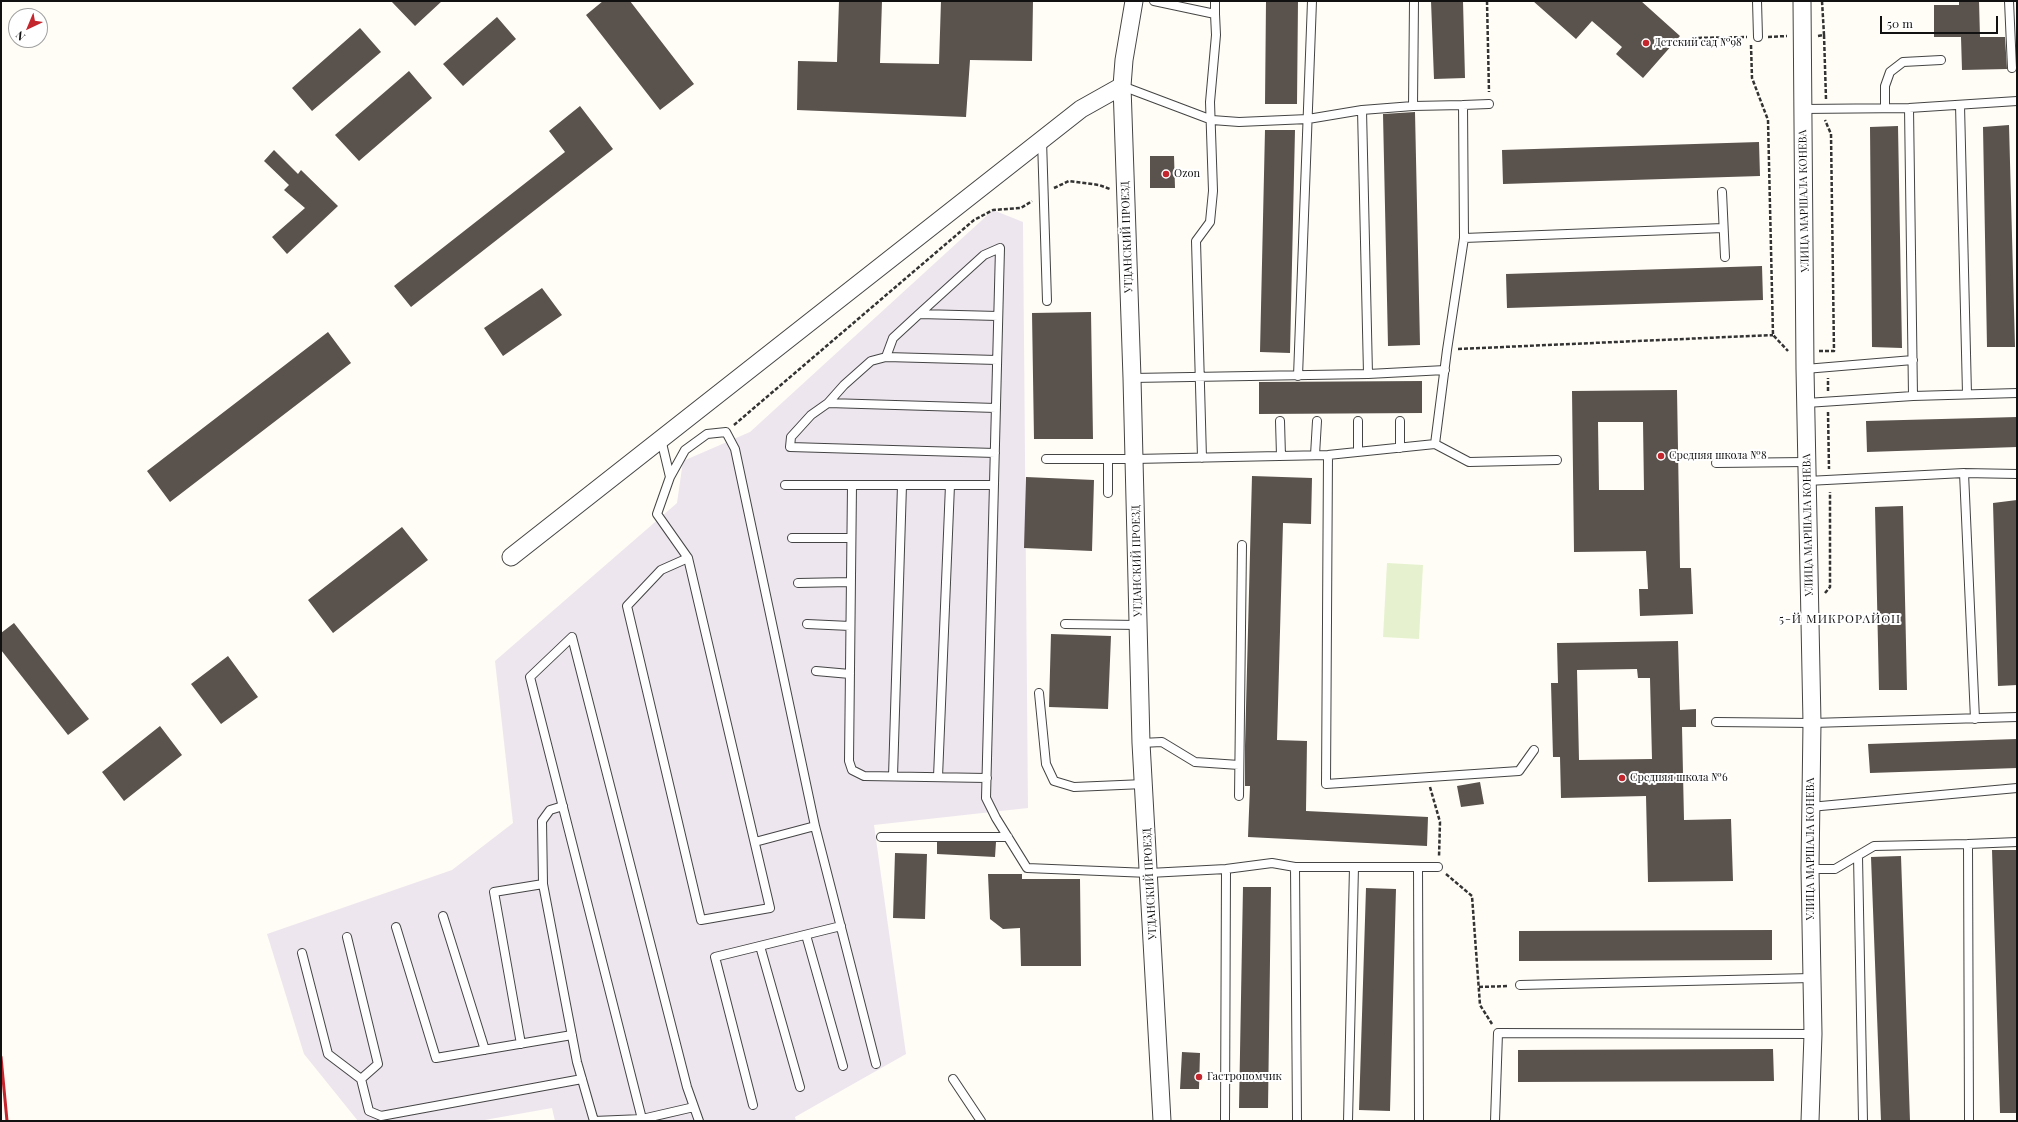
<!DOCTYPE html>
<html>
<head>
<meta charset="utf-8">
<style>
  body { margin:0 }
  #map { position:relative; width:2018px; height:1122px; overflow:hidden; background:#fffdf5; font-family:"Playfair Display",serif }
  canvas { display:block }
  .frame { position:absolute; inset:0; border:2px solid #111; pointer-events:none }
  .north { position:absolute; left:8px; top:8px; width:40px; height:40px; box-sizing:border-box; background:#fff; border:1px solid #a0a0a0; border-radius:50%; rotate:224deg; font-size:11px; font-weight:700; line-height:16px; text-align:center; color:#111 }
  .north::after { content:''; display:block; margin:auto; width:14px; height:18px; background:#c4262e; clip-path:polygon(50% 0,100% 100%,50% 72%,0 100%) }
  .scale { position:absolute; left:1880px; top:16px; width:118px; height:18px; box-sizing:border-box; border:2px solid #111; border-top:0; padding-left:5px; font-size:12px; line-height:14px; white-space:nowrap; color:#111; -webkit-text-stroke:3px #fff; paint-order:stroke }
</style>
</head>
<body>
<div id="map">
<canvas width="2018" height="1122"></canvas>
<div class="frame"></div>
<div class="north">N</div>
<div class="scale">50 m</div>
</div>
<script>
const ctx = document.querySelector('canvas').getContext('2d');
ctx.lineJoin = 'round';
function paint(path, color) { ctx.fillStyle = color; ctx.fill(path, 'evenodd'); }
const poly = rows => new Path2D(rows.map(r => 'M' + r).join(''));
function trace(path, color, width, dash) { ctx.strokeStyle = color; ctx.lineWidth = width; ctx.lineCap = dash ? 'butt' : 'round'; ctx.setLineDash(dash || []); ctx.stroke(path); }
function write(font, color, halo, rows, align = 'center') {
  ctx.font = font + ' "Playfair Display",serif'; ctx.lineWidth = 4; ctx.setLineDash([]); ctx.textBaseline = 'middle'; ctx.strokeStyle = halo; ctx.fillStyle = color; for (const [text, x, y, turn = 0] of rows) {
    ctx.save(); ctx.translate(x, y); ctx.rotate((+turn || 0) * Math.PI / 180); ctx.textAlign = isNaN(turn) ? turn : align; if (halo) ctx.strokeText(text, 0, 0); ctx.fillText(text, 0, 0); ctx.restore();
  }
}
paint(poly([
  [993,210,1023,222,1028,808,874,825,906,1054,795,1117,796,1121,555,1121,552,1108,479,1121,358,1121,304,1054,267,934,452,870,513,823,495,661,677,503,683,461,750,432]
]), '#eee6ef');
paint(poly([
  [1387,563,1423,565,1419,639,1383,637]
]), '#e6f2cf');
paint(poly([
  [391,1,442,1,415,26],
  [603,1,630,1,694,84,660,110,586,15],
  [839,1,882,1,880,63,939,64,941,1,1033,1,1032,61,970,60,966,117,797,110,798,61,837,62],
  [1266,1,1298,1,1297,104,1265,104],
  [1431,1,1463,1,1465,78,1434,79],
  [1533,1,1641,1,1680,36,1643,78,1616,54,1622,47,1592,21,1576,39],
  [1959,1,1979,1,1980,37,2005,37,2007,69,1962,70,1961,37,1934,37,1934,5,1959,5],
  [497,17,516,39,463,86,443,64],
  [360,28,381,52,312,111,292,88],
  [409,71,432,98,359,161,335,135],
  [580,106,613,149,411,307,394,286,565,152,549,131],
  [1415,112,1420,345,1388,346,1383,114],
  [2009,125,2015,347,1987,347,1983,127],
  [1898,126,1902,348,1872,347,1870,127],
  [1265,130,1295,130,1290,353,1260,352],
  [1759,142,1760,176,1503,184,1502,150],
  [274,150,298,174,301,170,338,206,287,254,272,237,305,208,284,190,289,185,264,161],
  [1150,156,1174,156,1175,188,1150,188],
  [1762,266,1763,300,1507,308,1506,274],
  [542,288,562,315,503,356,484,328],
  [1091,312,1093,439,1034,439,1032,313],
  [328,332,351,363,170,502,147,471],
  [1422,381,1422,413,1259,414,1259,382],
  [1677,390,1680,568,1691,568,1693,614,1640,616,1639,589,1648,589,1646,551,1574,552,1572,391],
  [1598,422,1643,422,1644,490,1599,490],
  [2017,417,2017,447,1867,452,1866,421],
  [1252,476,1312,478,1311,524,1283,523,1277,740,1307,741,1306,811,1428,817,1427,846,1248,837,1250,786,1245,786,1245,746],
  [1026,477,1094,480,1092,551,1024,548],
  [2017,500,2017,685,1998,686,1993,503],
  [1903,506,1907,690,1879,690,1875,507],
  [402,527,428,560,333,633,308,600],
  [14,623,89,719,68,735,1,650,1,633],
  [1051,634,1111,636,1108,709,1049,707],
  [1678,641,1680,710,1696,709,1696,727,1682,727,1684,820,1731,819,1733,881,1648,882,1646,796,1561,798,1560,757,1553,757,1551,683,1558,683,1557,643],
  [1637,669,1638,678,1650,678,1652,759,1579,760,1577,670],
  [228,656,258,697,221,724,191,684],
  [160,726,182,755,124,801,102,772],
  [2017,739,2017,768,1870,773,1868,744],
  [1480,782,1484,804,1461,807,1457,786],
  [937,842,996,842,995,857,937,854],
  [1992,850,2017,850,2017,1113,2000,1113],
  [895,853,927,854,925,919,893,918],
  [1901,856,1910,1121,1881,1121,1871,857],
  [988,874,1022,874,1022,879,1080,879,1081,966,1021,966,1020,928,1003,929,990,919],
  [1243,887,1271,887,1268,1108,1239,1108],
  [1366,888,1396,889,1390,1111,1359,1110],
  [1772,930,1772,960,1519,961,1519,931],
  [1773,1049,1774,1081,1518,1082,1518,1050],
  [1182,1052,1200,1053,1199,1089,1180,1089]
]), '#5a524d');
const lane = poly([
  [1154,1,1215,14,1216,35,1210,102,1213,191,1210,222,1196,241,1202,458],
  [1215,1,1215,14],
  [1757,1,1758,37],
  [2009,1,2012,68],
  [1463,105,1489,104],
  [1960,105,1967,394],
  [1413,106,1414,1],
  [1885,108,1885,86,1890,72,1903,62,1941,60],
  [1909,108,1913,396],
  [1802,109,1909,108,2017,101],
  [1362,110,1368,374],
  [1042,140,1047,301],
  [1722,192,1725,257],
  [1464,238,1723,228],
  [919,314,984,255,1000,248,986,798,996,818,1027,868,1149,873,1226,869,1272,863,1295,867,1438,867],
  [886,357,893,338,919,314,998,316],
  [1805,369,1913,360],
  [1298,376,1312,1],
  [1132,378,1368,374,1445,370],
  [828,403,844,385,871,361,886,357,997,360],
  [1806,403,1913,396,2017,393],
  [1280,421,1281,456],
  [1358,421,1358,452],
  [1400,421,1400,448],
  [661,439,670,477,657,514,688,558,661,570,627,606,701,920,770,908,688,558],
  [1435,444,1469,462,1557,460],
  [995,453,790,447,791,437,811,415,828,403,996,408],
  [1315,455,1317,421],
  [1328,455,1326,784,1519,771,1534,750],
  [1046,459,1134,459,1328,455,1435,444,1447,350,1464,238,1463,105,1413,106,1362,110,1308,119,1239,122,1212,120,1122,86],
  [1716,463,1806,462],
  [1964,473,1975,719],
  [670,477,685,450,707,434,726,432,735,449,815,826],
  [1807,481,1964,473,2017,474],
  [785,485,994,485],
  [852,485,849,761,852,770,864,776,987,778],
  [1108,493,1108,460],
  [792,538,851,538],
  [798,583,851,582],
  [807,624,850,626],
  [1065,624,1138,625],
  [816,671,850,674],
  [1039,693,1046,764,1054,781,1074,787,1144,784],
  [1716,722,1812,723,2017,717],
  [1141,743,1162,742,1195,762,1239,765],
  [893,776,902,485],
  [938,777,950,485],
  [1239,796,1242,545],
  [563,806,550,810,542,821,543,884,577,1062,594,1121,642,1119],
  [1810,807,2017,788],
  [881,837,1008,837],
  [755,842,815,826,876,1064],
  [1968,844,2017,842],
  [1858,856,1863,1121],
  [1295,867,1297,1121],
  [1418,867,1419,1121],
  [1810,869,1835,869,1874,846,1968,844,1969,1121],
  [443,916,485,1050],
  [396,927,436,1058,572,1035],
  [806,935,843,1066],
  [347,937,378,1064,361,1079],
  [760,946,800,1087],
  [302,953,328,1054,361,1079,369,1111,381,1116,582,1079],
  [1520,985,1811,978],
  [521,1044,494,892,543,884],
  [953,1079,981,1121],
  [753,1105,715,957,841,926],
  [694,1107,642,1119,530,677,572,637,687,1087,699,1121],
  [1225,1121,1226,869],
  [1348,1121,1354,867],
  [1495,1121,1498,1033,1813,1034]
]);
const street = poly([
  [1134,1,1124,60,1122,86,1132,378,1141,743,1162,1121],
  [1802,1,1805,369,1812,723,1810,869,1813,1034,1810,1121],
  [511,557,1081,109,1122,86]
]);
trace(lane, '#444', 10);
trace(street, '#444', 19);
trace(poly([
  [1487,1,1489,92],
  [1824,35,1826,99],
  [1818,36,1824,35,1822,1],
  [1768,37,1787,36],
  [1692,38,1747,37],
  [1751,45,1752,78,1768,120,1773,335,1788,351],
  [1054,188,1069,181,1099,185,1110,189],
  [1458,349,1773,335],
  [1819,351,1834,351,1831,134,1825,120],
  [1828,391,1828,378],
  [1828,412,1829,469],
  [734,425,974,220,993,210,1021,208,1032,201],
  [1825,593,1830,587,1830,492],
  [1430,787,1440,822,1439,857],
  [1446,874,1472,896,1480,1005,1492,1024],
  [1479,987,1509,986]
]), '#333', 2.5, [4, 2]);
trace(lane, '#fff', 8);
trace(street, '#fff', 17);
trace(poly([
  [1,1057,7,1121]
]), '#c4262e', 3);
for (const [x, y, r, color] of [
  [1646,43,4,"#c4262e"],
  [1166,174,4,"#c4262e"],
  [1661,456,4,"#c4262e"],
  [1622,778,4,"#c4262e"],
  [1199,1077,4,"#c4262e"]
]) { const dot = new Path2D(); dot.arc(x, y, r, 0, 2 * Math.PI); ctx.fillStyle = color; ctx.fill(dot); trace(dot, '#fff', 1.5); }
write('11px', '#111', '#fff', [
  ["Детский сад №98",1654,43],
  ["Ozon",1174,174],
  ["Средняя школа №8",1669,456],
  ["Средняя школа №6",1630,778],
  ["Гастрономчик",1207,1077]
], 'left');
write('11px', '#111', '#fff', [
  ["УЛИЦА МАРШАЛА КОНЕВА",1804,201,-91],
  ["УГДАНСКИЙ ПРОЕЗД",1127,237,-92],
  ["УЛИЦА МАРШАЛА КОНЕВА",1808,525,-91],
  ["УГДАНСКИЙ ПРОЕЗД",1137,561,-91],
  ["УЛИЦА МАРШАЛА КОНЕВА",1811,849,-90],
  ["УГДАНСКИЙ ПРОЕЗД",1150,884,-93]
]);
ctx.letterSpacing = '1px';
write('12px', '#111', '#fff', [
  ["5-Й МИКРОРАЙОН",1840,619]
]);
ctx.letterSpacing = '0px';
</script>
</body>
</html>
